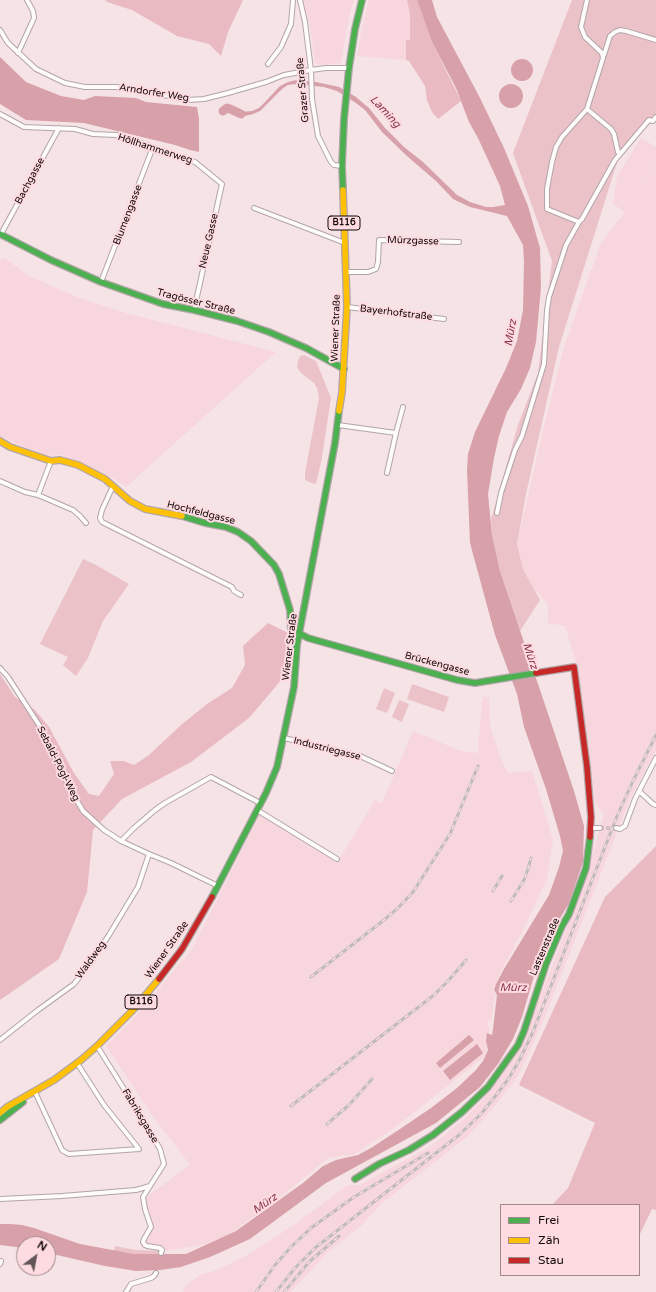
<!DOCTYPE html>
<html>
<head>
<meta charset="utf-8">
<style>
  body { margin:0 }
  #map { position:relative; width:656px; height:1292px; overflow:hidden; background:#f5e3e6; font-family:"Varela Round",sans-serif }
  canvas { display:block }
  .legend { position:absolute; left:500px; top:1204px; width:140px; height:72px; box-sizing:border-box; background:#fddbe0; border:1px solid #9f878a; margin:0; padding:5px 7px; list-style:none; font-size:12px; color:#13080a }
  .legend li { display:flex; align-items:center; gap:8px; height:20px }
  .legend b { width:20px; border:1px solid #9f878a }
  .north { position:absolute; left:16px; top:1236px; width:40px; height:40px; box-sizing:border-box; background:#fddbe0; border:1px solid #9f878a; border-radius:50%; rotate:32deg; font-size:11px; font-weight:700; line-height:16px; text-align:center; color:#13080a }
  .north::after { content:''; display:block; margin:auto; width:14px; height:18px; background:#625557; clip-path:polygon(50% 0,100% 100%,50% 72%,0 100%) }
</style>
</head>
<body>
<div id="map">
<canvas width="656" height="1292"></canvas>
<ul class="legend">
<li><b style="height:5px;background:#4caf50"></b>Frei</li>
<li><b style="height:5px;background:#ffc107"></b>Zäh</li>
<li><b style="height:5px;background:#c62828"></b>Stau</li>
</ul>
<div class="north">N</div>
</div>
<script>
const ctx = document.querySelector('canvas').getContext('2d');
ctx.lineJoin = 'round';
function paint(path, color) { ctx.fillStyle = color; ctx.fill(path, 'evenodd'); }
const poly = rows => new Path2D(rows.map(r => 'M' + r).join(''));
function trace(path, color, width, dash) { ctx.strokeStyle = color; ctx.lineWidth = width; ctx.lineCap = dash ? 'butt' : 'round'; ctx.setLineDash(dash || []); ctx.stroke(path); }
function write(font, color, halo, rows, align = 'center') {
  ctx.font = font + ' "Varela Round",sans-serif'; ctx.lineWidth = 4; ctx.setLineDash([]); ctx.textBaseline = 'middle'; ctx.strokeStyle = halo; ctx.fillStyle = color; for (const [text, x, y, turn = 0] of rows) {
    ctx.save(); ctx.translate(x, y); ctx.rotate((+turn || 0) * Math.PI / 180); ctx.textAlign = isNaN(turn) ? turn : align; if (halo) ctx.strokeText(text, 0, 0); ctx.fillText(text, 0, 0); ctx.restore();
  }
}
paint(poly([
  [303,0,354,0,349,17,341,63,320,65,315,63,310,26],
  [369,0,407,0,410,14,410,40,406,40,406,60,357,56,361,32],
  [641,138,656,147,656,163,630,205,656,164,656,751,630,799,542,1024,518,1076,490,1112,468,1136,381,1204,361,1226,328,1252,291,1292,183,1292,185,1286,200,1275,217,1270,249,1254,294,1225,348,1185,360,1185,431,1146,464,1119,485,1097,509,1065,526,1034,584,883,604,814,595,802,579,673,565,626,548,623,548,604,535,590,523,569,517,544,541,439,564,347,601,243,625,212,613,204,617,176],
  [5,258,29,276,80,298,126,313,276,352,126,487,111,477,61,455,42,456,0,436,0,260],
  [483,696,489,698,490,725,500,757,508,773,532,771,553,840,547,879,522,932,499,975,493,989,495,996,491,1020,488,1020,487,1026,490,1027,485,1056,394,1128,355,1154,328,1158,269,1206,224,1238,201,1245,165,1251,155,1251,145,1241,152,1228,148,1216,145,1198,190,1165,152,1115,106,1046,132,1020,192,949,261,812,337,863,375,800,382,803,413,731,461,751,478,753,480,723]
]), '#f7d7dd');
paint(poly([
  [572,0,656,0,656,117,653,121,649,120,620,153,559,347,526,494,517,544,523,569,540,600,520,631,500,571,492,535,491,519,518,425,538,373,552,261,513,153],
  [304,355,316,361,331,398,321,463,316,483,314,484,305,480,305,473,319,398,317,388,314,383,301,373,297,367,298,361,300,356],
  [83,559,96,565,129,584,103,621,88,658,76,676,63,665,68,657,40,644],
  [412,684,449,697,444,712,407,699],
  [384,688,395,693,387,713,376,709],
  [399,700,409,704,402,722,392,717],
  [115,1246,136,1250,160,1251,159,1254,134,1254,114,1251]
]), '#ecc2c9');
paint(poly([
  [105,0,243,0,228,32,221,56,209,44,177,36,132,10,107,2],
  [407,0,417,0,432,42,461,101,438,119,432,112,427,100,425,86,409,61,406,60,406,40,410,40,410,14],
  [268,623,290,634,282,679,249,718,191,762,122,799,93,830,87,892,59,959,0,1000,0,674,15,697,35,710,49,727,74,773,89,794,99,796,114,774,110,761,124,761,134,765,149,755,181,725,207,704,232,688,245,665,243,646],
  [656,846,656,1210,652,1209,639,1236,639,1205,581,1205,577,1204,576,1205,552,1205,568,1188,595,1123,519,1085,605,897]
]), '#e9bac2');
paint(poly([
  [417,0,432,0,437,17,480,98,504,148,528,206,540,248,541,287,536,342,530,368,521,389,507,412,499,436,494,458,488,494,492,535,500,571,574,791,584,826,583,862,569,903,548,939,534,976,522,1017,513,1039,498,1064,480,1087,436,1123,326,1183,250,1239,210,1257,181,1267,160,1270,136,1271,105,1266,48,1253,48,1244,24,1244,24,1248,0,1245,0,1224,10,1224,22,1225,34,1228,80,1244,134,1254,186,1254,236,1231,303,1183,323,1166,336,1160,358,1155,371,1148,400,1129,431,1108,457,1088,475,1071,483,1061,488,1050,486,1041,487,1033,492,1035,493,1029,497,995,494,990,496,984,504,969,549,895,559,867,563,851,560,836,546,789,524,727,517,694,495,635,470,543,467,470,468,454,475,432,506,368,517,341,523,310,524,261,523,245,507,216,470,207,453,199,436,181,408,157,382,132,365,110,356,103,337,91,324,87,297,84,288,85,282,89,260,111,253,114,245,116,229,110,231,107,241,112,252,111,259,108,266,101,280,86,288,82,296,80,316,82,339,87,356,97,369,108,385,128,404,147,423,162,457,195,470,202,486,207,493,207,505,205,500,186,478,138,469,122,456,88,432,42],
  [0,57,26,82,61,96,84,100,95,96,136,98,146,102,197,107,199,119,199,152,190,150,175,145,84,123,26,120,0,104],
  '511 70a11 11 0 1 1 22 0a11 11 0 1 1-22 0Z',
  '499 96a12 12 0 1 1 24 0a12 12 0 1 1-24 0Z',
  [469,1035,474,1040,440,1068,436,1063],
  [477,1044,483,1053,450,1080,443,1071]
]), '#d8a1aa');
trace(poly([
  [223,111,227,108,230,109,241,114]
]), '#d8a1aa', 9);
trace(poly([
  [600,828,616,828]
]), '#d3c2c5', 4, [4, 2]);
const street = poly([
  [300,0,305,22,311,70,312,99,318,136,331,162,334,165,342,166],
  [587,0,581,27,585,37,602,53,603,58,587,109,611,129,614,134,618,152,620,153],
  [0,30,8,43,36,69,65,83,85,87,116,87,144,91,188,100,204,99,228,93,266,82,284,75,311,70,326,68,349,68],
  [18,53,34,18,33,11,27,0],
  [604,55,610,36,615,32,620,30,626,31,656,40],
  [268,64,281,47,288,31,291,24,293,0],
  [587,109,562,137,556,147,552,162,547,189,547,209,579,222,582,219,615,160,649,120,653,121,656,117],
  [0,114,24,127,75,129,93,134,116,135,127,138,195,162,222,184,194,310],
  [254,208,345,243],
  [1,234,59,128],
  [347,272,368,272,376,269,378,262,379,240,459,242],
  [101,282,153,147],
  [347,307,444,319],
  [338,425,396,433,403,407],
  [51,461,38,495,73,510,80,516,86,523],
  [387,473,396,433],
  [0,481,25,492,38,495],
  [113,486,102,510,100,518,102,522,232,587,234,591,241,595],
  [497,513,501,493,515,450,522,436,544,364,547,310,549,297,566,245,579,222],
  [0,668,8,677,41,728,70,789,83,811,104,830,121,841,149,854,171,863,218,886],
  [284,738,360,756,392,771],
  [639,791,653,804,656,805],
  [257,810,337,859],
  [592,828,600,828],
  [616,828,620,829,625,826,635,799,656,758],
  [121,841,134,828,155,810,165,803,211,777,260,803],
  [0,1040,38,1010,74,984,89,965,109,935,138,887,149,854],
  [97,1046,141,1116,160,1149,164,1164,143,1197,145,1209,151,1227,144,1239,143,1242,145,1245,147,1246,160,1248,162,1250,161,1253],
  [77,1063,104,1105,139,1149],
  [35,1092,62,1150,65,1152,69,1154,139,1149],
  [0,1199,62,1196,136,1190,150,1186],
  [0,1264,1,1261],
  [126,1292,131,1284,151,1278,154,1276,156,1273]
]);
const fast = poly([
  [343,190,342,166,344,119,349,68,355,29,362,0],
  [0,234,51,260,101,282,163,304,194,310,237,321,269,332,306,348,344,369],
  [182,516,205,523,226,527,238,532,251,541,274,565,279,574,290,610,291,629,308,638,457,680,475,683,536,673],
  [212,897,266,793,277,767,294,687,297,645,335,443,339,411],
  [0,1120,23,1102],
  [355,1179,379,1164,409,1150,433,1135,462,1112,488,1087,518,1045,524,1031,546,964,562,926,569,914,586,868,590,837]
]);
const slow = poly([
  [339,411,342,392,347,307,343,190],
  [0,441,10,447,51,461,60,460,78,465,105,479,130,501,145,509,182,516],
  [0,1113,7,1107,54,1080,81,1060,97,1046,133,1010,159,979]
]);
const jam = poly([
  [536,673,574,667,587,767,591,817,590,837],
  [159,979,182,949,212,897]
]);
trace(street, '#b2a5a7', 6);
trace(fast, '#b2a5a7', 8);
trace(slow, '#b2a5a7', 8);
trace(jam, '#b2a5a7', 8);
trace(street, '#fefbfb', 4);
trace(fast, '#4caf50', 5.5);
trace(slow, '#ffc107', 5.5);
trace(jam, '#c62828', 5.5);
const rail = poly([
  [493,891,502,876],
  [511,901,524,880,528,869,531,858],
  [311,977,384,920,398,908,413,892,450,834,478,766],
  [291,1106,434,995,448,981,466,960],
  [327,1124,349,1105,372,1079],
  [256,1292,275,1265,291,1247,311,1228,354,1197,428,1153],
  [276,1292,295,1268,315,1248,459,1135,481,1114,497,1094,509,1078,520,1059,533,1032,617,816,633,781,656,735],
  [284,1292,309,1262,339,1236]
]);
trace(rail, '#bfbabc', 3);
trace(rail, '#fddbe0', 1.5, [4.5]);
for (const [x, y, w] of [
  [344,223,32],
  [141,1002,32]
]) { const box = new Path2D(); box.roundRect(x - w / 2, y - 7, w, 14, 3); ctx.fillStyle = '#fddbe0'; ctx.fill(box); trace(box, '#13080a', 1); }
write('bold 9px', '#13080a', null, [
  ["B116",344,223],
  ["B116",141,1002]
]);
write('10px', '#13080a', '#fddbe0', [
  ["Grazer Straße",303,90,-95],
  ["Arndorfer Weg",154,93,9],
  ["Höllhammerweg",155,149,18],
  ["Bachgasse",30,181,-62],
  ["Blumengasse",128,215,-69],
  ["Neue Gasse",209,241,-77],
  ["Mürzgasse",413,241,2],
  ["Tragösser Straße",196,302,14],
  ["Bayerhofstraße",396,313,7],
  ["Wiener Straße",336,328,-88],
  ["Hochfeldgasse",201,513,14],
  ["Wiener Straße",290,647,-83],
  ["Brückengasse",437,664,15],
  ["Industriegasse",327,749,14],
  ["Sebald-Pögl-Weg",58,764,63],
  ["Lastenstraße",545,947,-67],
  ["Wiener Straße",167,950,-55],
  ["Waldweg",91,960,-55],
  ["Fabriksgasse",140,1116,59]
]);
write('italic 11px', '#893449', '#fddbe0', [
  ["Laming",385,112,47],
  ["Mürz",511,333,-80],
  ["Mürz",530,656,72],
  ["Mürz",513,988],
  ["Mürz",265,1204,-35]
]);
</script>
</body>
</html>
